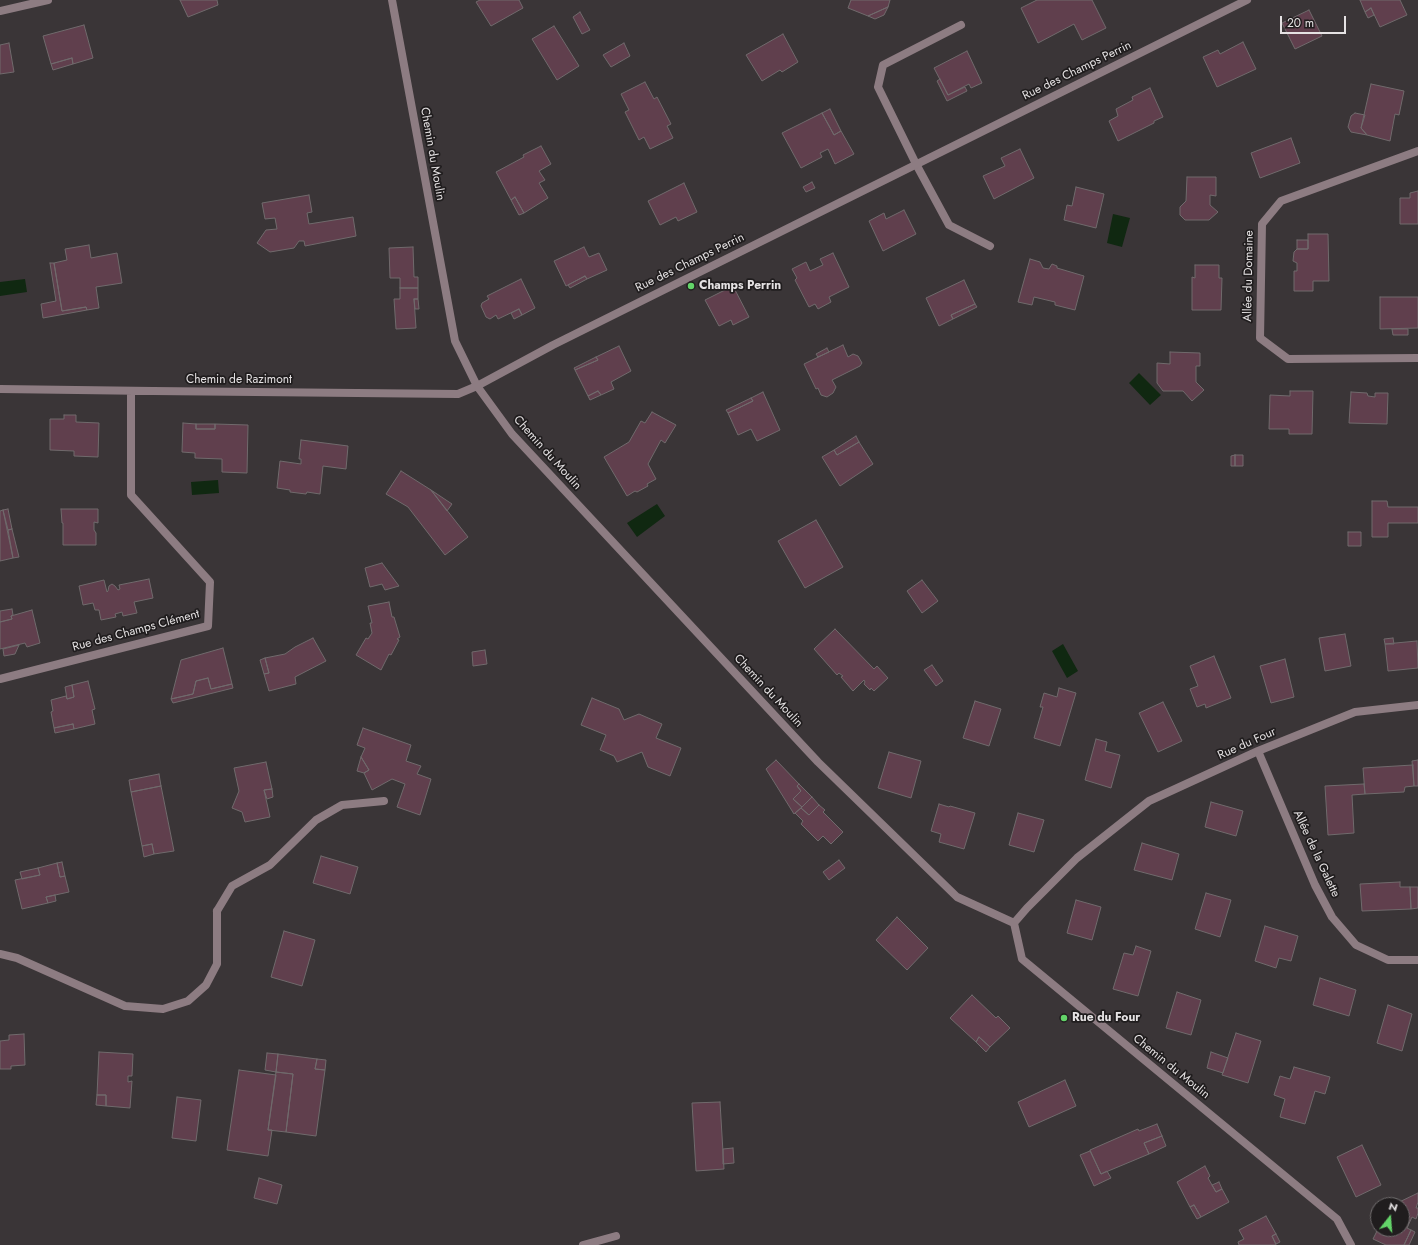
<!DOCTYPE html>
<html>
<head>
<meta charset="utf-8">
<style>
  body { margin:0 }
  #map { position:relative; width:1418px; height:1245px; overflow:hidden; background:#3a3537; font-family:Jost,sans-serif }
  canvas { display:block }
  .north { position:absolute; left:1370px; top:1197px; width:40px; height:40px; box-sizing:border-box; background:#201d1e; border:1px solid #6f6c6d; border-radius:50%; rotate:17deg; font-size:11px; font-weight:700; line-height:16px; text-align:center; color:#e5e2e3 }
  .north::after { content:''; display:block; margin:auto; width:14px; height:18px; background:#63d469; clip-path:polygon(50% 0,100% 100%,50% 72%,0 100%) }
  .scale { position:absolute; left:1280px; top:16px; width:66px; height:18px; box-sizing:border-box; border:2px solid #e5e2e3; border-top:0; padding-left:5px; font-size:12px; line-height:14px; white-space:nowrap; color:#e5e2e3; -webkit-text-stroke:3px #201d1e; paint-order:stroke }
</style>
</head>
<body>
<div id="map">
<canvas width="1418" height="1245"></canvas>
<div class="north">N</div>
<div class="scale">20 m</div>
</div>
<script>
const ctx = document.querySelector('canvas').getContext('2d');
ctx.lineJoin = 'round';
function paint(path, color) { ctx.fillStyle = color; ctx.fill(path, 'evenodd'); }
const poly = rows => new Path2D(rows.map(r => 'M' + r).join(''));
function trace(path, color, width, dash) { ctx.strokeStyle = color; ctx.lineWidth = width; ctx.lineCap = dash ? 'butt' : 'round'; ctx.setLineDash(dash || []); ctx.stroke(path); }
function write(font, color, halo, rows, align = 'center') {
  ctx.font = font + ' Jost,sans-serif'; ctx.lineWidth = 3.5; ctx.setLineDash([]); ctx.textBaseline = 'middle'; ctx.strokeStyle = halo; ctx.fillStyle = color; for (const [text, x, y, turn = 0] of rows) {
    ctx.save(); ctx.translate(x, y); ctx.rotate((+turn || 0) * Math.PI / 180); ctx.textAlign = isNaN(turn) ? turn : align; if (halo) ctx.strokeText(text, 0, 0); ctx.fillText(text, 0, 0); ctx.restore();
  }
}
paint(poly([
  [1113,214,1130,218,1122,247,1107,243],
  [25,279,27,292,0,296,0,282],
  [1139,373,1161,395,1150,405,1129,383],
  [218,480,219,493,192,495,191,482],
  [657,504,665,516,637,537,627,523],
  [1063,644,1078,671,1067,678,1052,651]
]), '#102811');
const building = poly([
  [180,0,217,0,218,5,188,17,180,0],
  [480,0,519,0,523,8,491,26,476,2,480,0],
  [851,0,890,0,888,7,868,16,848,8,851,0],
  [1037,0,1092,0,1106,28,1082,40,1074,24,1038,43,1021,8,1037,0],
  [1360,0,1400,0,1407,15,1380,27,1371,8,1365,12,1360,0],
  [888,7,884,15,875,19,868,16,888,7],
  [1371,8,1374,15,1368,18,1365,12,1371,8],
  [1309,10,1322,36,1295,49,1282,23,1309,10],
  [580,12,590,30,582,34,573,17,580,12],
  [84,25,93,58,73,64,72,58,51,64,43,36,84,25],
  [554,26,579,66,557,80,532,39,554,26],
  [783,34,798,62,782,72,780,70,762,81,746,55,783,34],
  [1243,42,1256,69,1217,87,1203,57,1218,50,1220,54,1243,42],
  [9,43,14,72,0,74,0,45,9,43],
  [624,43,630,56,611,67,603,55,624,43],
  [967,51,982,83,971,88,969,84,948,95,934,68,967,51],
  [72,58,73,64,53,70,51,64,72,58],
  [940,79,948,95,965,87,967,91,947,101,937,81,940,79],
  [645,82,654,99,657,97,671,124,667,126,673,138,650,149,644,137,639,140,625,112,629,110,621,94,645,82],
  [1371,84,1404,91,1399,115,1395,114,1390,141,1367,135,1361,128,1371,84],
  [1150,88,1163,117,1154,121,1154,123,1118,141,1109,121,1118,116,1116,109,1133,100,1132,97,1150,88],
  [830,109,841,131,834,135,822,113,830,109],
  [822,113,834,135,841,131,854,154,835,164,828,149,820,153,822,157,801,168,782,133,822,113],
  [1355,113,1365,115,1361,128,1367,135,1351,132,1348,127,1351,116,1355,113],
  [1291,138,1300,163,1260,178,1251,153,1291,138],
  [541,146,551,164,539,171,545,180,539,183,548,198,524,213,515,197,511,200,496,172,524,157,523,155,541,146],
  [1020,149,1034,178,994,199,983,176,1005,166,1001,158,1020,149],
  [1187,177,1216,177,1216,196,1210,195,1210,205,1218,212,1209,220,1185,220,1180,215,1180,207,1186,201,1187,177],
  [812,182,815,188,806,192,803,187,812,182],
  [684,183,697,212,678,221,676,217,660,225,648,201,684,183],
  [1076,187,1104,194,1096,228,1064,220,1067,205,1072,206,1076,187],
  [1418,191,1418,224,1400,224,1400,198,1410,198,1410,193,1418,191],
  [309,195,312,212,307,213,309,224,353,217,356,236,305,246,304,241,299,241,294,248,270,252,257,243,266,230,277,229,275,218,265,219,262,203,309,195],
  [515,197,524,213,519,215,511,200,515,197],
  [904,210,916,234,883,251,869,221,884,213,886,219,904,210],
  [1308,234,1328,234,1329,281,1313,281,1313,291,1294,291,1294,271,1297,271,1297,263,1293,261,1294,252,1297,249,1308,249,1308,234],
  [1297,240,1308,240,1308,249,1297,249,1297,240],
  [89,245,91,258,117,253,122,283,96,287,99,308,87,310,86,307,62,311,54,263,67,260,65,249,89,245],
  [413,247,414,277,418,277,418,288,400,288,400,278,390,278,389,248,413,247],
  [584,247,589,257,599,253,607,270,587,279,585,276,566,286,554,261,584,247],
  [833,253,849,287,829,297,831,302,818,309,815,304,809,307,795,280,797,278,792,269,806,262,810,271,823,265,820,259,833,253],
  [1030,259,1040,262,1043,268,1049,269,1052,264,1057,266,1057,268,1084,276,1075,310,1055,305,1055,302,1034,297,1032,305,1018,302,1030,259],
  [50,263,54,263,62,311,86,307,87,310,43,318,41,304,56,301,50,263],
  [1195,265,1219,265,1219,278,1222,278,1221,310,1192,310,1192,277,1195,278,1195,265],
  [585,276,587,279,570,288,568,285,585,276],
  [521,279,535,308,522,315,519,309,498,319,496,315,490,319,486,317,481,306,482,303,489,299,487,296,521,279],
  [964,280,975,304,951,315,953,319,939,326,926,298,964,280],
  [733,286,749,317,733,325,731,320,719,326,705,300,733,286],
  [400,288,418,288,418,299,414,299,416,328,396,329,394,299,400,299,400,288],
  [1380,297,1418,297,1418,328,1380,329,1380,297],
  [414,299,418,299,419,309,415,309,414,299],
  [975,304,977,307,953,319,951,315,975,304],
  [519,309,522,315,514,319,511,313,519,309],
  [1392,329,1408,329,1408,335,1393,335,1392,329],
  [843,345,848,357,853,354,858,356,862,363,860,366,832,380,836,387,833,393,827,397,821,395,818,388,816,389,804,364,843,345],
  [619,346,631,371,611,382,614,389,601,395,598,391,588,396,575,370,598,360,596,357,619,346],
  [827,348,829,352,818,357,816,354,827,348],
  [1170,352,1200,353,1200,366,1196,366,1196,382,1204,390,1192,401,1183,391,1163,391,1157,383,1157,363,1170,364,1170,352],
  [596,357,598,360,575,370,574,368,596,357],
  [598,391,601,395,590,400,588,396,598,391],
  [1290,391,1313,391,1312,434,1289,434,1289,429,1269,429,1270,395,1290,396,1290,391],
  [763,392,780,430,757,441,751,429,738,435,728,413,753,401,751,398,763,392],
  [1351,392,1367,393,1368,396,1375,397,1375,393,1388,393,1387,424,1349,423,1351,392],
  [751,398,753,401,728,413,726,410,751,398],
  [652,412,676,425,665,443,661,440,648,464,656,479,647,484,648,486,637,492,635,491,627,496,604,457,629,442,641,421,645,423,652,412],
  [64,415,76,415,76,422,99,423,98,457,74,456,74,451,50,450,50,419,64,419,64,415],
  [183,423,196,424,196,429,215,429,215,424,248,425,247,473,222,472,222,459,195,458,195,453,182,452,183,423],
  [196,424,215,424,215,429,196,429,196,424],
  [856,436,859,442,837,455,834,450,856,436],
  [301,440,348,446,346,469,323,466,320,494,307,492,306,494,290,492,290,490,277,488,280,461,301,464,301,459,299,459,301,440],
  [859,442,873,464,840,486,822,457,834,450,837,455,859,442],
  [1235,455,1243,455,1243,466,1235,466,1235,455],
  [1235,455,1235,466,1231,466,1231,456,1235,455],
  [401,471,431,490,468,537,445,555,408,507,386,494,401,471],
  [431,490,452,504,447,511,431,490],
  [1372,501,1387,501,1388,507,1418,507,1418,523,1388,523,1388,537,1372,537,1372,501],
  [8,509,12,529,8,530,3,510,8,509],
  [61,509,98,509,98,523,94,522,94,530,96,533,96,545,63,545,63,523,62,523,61,509],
  [3,510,13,558,0,561,0,511,3,510],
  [816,520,843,567,805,588,778,541,816,520],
  [12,529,19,557,13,558,8,530,12,529],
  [1348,532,1361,532,1361,546,1348,546,1348,532],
  [382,563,396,582,399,586,385,590,382,584,370,587,365,568,382,563],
  [149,579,153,598,134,602,137,613,123,616,122,612,115,614,116,617,101,620,99,610,95,610,93,603,83,605,79,586,104,580,107,592,108,591,109,586,112,584,115,586,118,590,120,589,119,585,149,579],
  [922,580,938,601,922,613,907,591,922,580],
  [389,602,392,617,394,617,400,637,397,639,399,640,391,655,389,654,381,670,356,655,366,638,368,639,372,633,370,623,372,623,368,606,389,602],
  [12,609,13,615,11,616,12,619,0,622,0,611,12,609],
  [32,610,40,643,27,647,25,643,0,649,0,622,12,619,11,616,32,610],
  [835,629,874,669,877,666,888,678,874,691,871,688,870,690,864,684,865,682,864,680,853,691,841,677,843,676,839,673,837,675,814,649,835,629],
  [1345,634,1351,666,1325,671,1319,638,1345,634],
  [313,638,326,661,295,677,296,684,269,691,264,674,269,673,265,658,285,654,295,647,313,638],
  [1393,638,1394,644,1385,644,1384,639,1393,638],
  [1417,641,1418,668,1388,671,1385,644,1417,641],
  [19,645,15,654,4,656,3,649,19,645],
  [223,648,232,684,211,689,208,678,196,681,193,694,171,699,181,660,223,648],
  [485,650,487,664,473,666,472,652,485,650],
  [1214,656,1231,698,1206,708,1205,704,1197,707,1190,689,1198,686,1190,666,1214,656],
  [265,658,269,673,264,674,260,660,265,658],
  [1285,659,1294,697,1271,703,1260,666,1285,659],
  [932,665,943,681,936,686,924,670,932,665],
  [208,678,211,689,232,684,233,688,173,703,171,699,193,694,196,681,208,678],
  [88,681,95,709,92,710,95,724,74,729,73,724,54,728,51,712,53,711,51,700,66,696,67,699,74,697,72,685,88,681],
  [72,685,74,697,67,699,65,687,72,685],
  [1059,688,1076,693,1060,746,1034,738,1043,707,1040,707,1044,693,1057,697,1059,688],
  [592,698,619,709,624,720,639,714,662,724,656,738,681,748,670,776,648,767,642,752,617,762,614,756,600,750,606,735,581,725,592,698],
  [975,701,1001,709,989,746,963,738,975,701],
  [1163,702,1182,741,1158,752,1139,713,1163,702],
  [73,724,74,729,55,733,54,728,73,724],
  [363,728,411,745,406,761,421,766,417,774,431,779,420,815,397,807,405,784,392,779,372,790,364,773,369,770,361,757,365,748,357,745,363,728],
  [1096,739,1107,742,1105,751,1120,755,1111,788,1085,780,1096,739],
  [889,752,921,761,911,798,878,788,889,752],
  [361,757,369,770,364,773,357,771,361,757],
  [776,760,799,784,797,786,801,791,793,799,802,807,794,814,766,769,776,760],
  [1418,760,1418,786,1414,786,1412,761,1418,760],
  [266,762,272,789,264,790,270,817,245,822,242,812,232,808,239,791,234,768,266,762],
  [1413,765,1414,786,1405,787,1404,792,1365,794,1363,768,1413,765],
  [159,774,161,786,131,792,129,780,159,774],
  [799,784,812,797,802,807,793,799,801,791,797,786,799,784],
  [1364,784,1365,794,1352,795,1354,833,1328,835,1325,786,1364,784],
  [161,786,174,851,154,854,152,844,142,846,131,792,161,786],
  [272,789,273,797,267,799,264,790,272,789],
  [812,797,819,805,809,815,801,808,812,797],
  [1211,802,1243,811,1236,836,1205,827,1211,802],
  [939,804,949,807,950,806,975,813,964,849,939,842,941,834,931,831,939,804],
  [819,805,825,810,823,812,843,832,831,844,823,836,818,841,801,824,803,821,795,813,801,808,809,815,819,805],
  [1018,813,1044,820,1034,852,1009,845,1018,813],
  [1142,843,1179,854,1172,880,1134,870,1142,843],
  [152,844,154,854,144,857,142,846,152,844],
  [321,856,358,867,350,894,313,883,321,856],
  [839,860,845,868,829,880,823,872,839,860],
  [62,862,65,876,60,877,57,863,62,862],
  [57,863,60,877,65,876,69,892,46,897,48,903,22,909,15,880,40,875,38,868,57,863],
  [38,868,40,875,22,879,20,872,38,868],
  [1400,882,1400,887,1410,887,1411,909,1362,911,1360,884,1400,882],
  [1410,887,1418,887,1418,908,1411,909,1410,887],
  [1206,893,1231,900,1220,937,1195,929,1206,893],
  [55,895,56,901,48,903,46,897,55,895],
  [1076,900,1101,907,1092,940,1067,933,1076,900],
  [897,917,928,948,907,970,876,940,897,917],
  [1265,926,1298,936,1291,961,1279,958,1276,968,1255,961,1265,926],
  [284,931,315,940,302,986,271,977,284,931],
  [1136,946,1151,951,1138,996,1113,989,1124,953,1133,955,1136,946],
  [1320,978,1356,990,1349,1016,1313,1005,1320,978],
  [1177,992,1201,1000,1191,1035,1166,1028,1177,992],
  [972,995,996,1018,998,1016,1010,1028,990,1047,979,1037,976,1042,950,1018,972,995],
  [1388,1005,1412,1014,1402,1051,1377,1043,1388,1005],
  [1236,1033,1261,1041,1248,1083,1222,1075,1236,1033],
  [24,1034,25,1065,11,1066,11,1069,0,1069,0,1041,9,1040,9,1035,24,1034],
  [979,1037,990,1047,986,1052,976,1042,979,1037],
  [99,1052,133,1054,132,1076,128,1076,128,1082,132,1081,130,1108,106,1106,106,1095,97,1095,99,1052],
  [1211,1052,1228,1058,1223,1073,1207,1068,1211,1052],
  [267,1053,278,1054,276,1072,265,1070,267,1053],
  [278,1054,317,1059,315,1069,325,1070,316,1136,286,1132,293,1074,276,1072,278,1054],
  [317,1059,326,1060,325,1070,315,1069,317,1059],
  [1294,1067,1330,1077,1325,1094,1315,1091,1305,1124,1280,1117,1285,1099,1274,1095,1280,1076,1290,1079,1294,1067],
  [239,1070,276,1075,268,1130,272,1130,268,1156,227,1150,239,1070],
  [276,1072,293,1074,286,1132,268,1130,276,1072],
  [1065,1080,1076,1106,1029,1127,1018,1102,1065,1080],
  [97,1095,106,1095,106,1106,96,1105,97,1095],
  [177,1097,201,1100,196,1141,172,1138,177,1097],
  [720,1102,724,1169,696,1171,692,1103,720,1102],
  [1157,1124,1162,1136,1144,1143,1149,1154,1101,1174,1090,1150,1138,1129,1139,1131,1157,1124],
  [1162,1136,1166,1146,1149,1154,1144,1143,1162,1136],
  [1362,1145,1381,1185,1356,1197,1337,1157,1362,1145],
  [733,1148,734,1163,723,1164,723,1149,733,1148],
  [1090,1151,1101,1174,1107,1171,1111,1178,1094,1186,1080,1155,1090,1151],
  [1205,1166,1210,1176,1208,1178,1216,1192,1222,1189,1229,1202,1201,1217,1194,1205,1190,1207,1177,1182,1205,1166],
  [259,1178,282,1185,277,1204,254,1198,259,1178],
  [1219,1182,1222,1189,1216,1192,1212,1185,1219,1182],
  [1418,1193,1418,1202,1416,1208,1418,1208,1418,1213,1416,1219,1412,1217,1407,1228,1411,1230,1404,1245,1386,1245,1373,1239,1378,1229,1402,1229,1402,1205,1393,1205,1418,1193],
  [1194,1205,1201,1217,1197,1219,1190,1207,1194,1205],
  [1266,1216,1276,1234,1272,1236,1276,1245,1239,1245,1238,1242,1244,1239,1239,1230,1266,1216],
  [1411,1230,1415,1232,1409,1245,1404,1245,1411,1230],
  [1276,1234,1280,1242,1276,1244,1272,1236,1276,1234]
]);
paint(building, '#603f4d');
trace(building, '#706a6c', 1);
trace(poly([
  [961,25,883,65,878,87,916,164,949,225,990,246],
  [217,911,232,886,270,865,316,820,342,805,384,801],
  [583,1245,616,1236]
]), '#8d7c82', 8);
trace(poly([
  [392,0,455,341,477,386,512,434,818,762,957,897,1014,923],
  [0,11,48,0],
  [1418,151,1281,201,1262,224,1260,338,1288,359,1418,358],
  [0,389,153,391,458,394,477,386,553,345,1247,0],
  [0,679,208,626,210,582,131,495,131,391],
  [1258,751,1315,885,1332,917,1356,945,1388,960,1418,960],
  [1014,923,1022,959,1337,1219,1351,1245],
  [1014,923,1027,908,1077,858,1149,801,1258,751,1355,712,1418,705],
  [0,954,17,958,125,1006,163,1009,188,1001,206,985,217,964,217,911]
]), '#8d7c82', 8);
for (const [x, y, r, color] of [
  [691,286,4,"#63d469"],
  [1064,1018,4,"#63d469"]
]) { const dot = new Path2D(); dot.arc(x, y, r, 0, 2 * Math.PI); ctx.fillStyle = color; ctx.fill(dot); trace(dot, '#201d1e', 1.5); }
write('12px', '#e5e2e3', '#201d1e', [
  ["Rue des Champs Perrin",1077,71,-26],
  ["Chemin du Moulin",432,154,80],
  ["Rue des Champs Perrin",690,263,-26],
  ["Allée du Domaine",1249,276,-89],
  ["Chemin de Razimont",239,380],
  ["Chemin du Moulin",547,453,48],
  ["Rue des Champs Clément",136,631,-15],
  ["Chemin du Moulin",768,691,47],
  ["Rue du Four",1247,744,-24],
  ["Allée de la Galette",1316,854,65],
  ["Chemin du Moulin",1171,1067,39]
]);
write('bold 12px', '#e5e2e3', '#201d1e', [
  ["Champs Perrin",699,286],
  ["Rue du Four",1072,1018]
], 'left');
</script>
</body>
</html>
